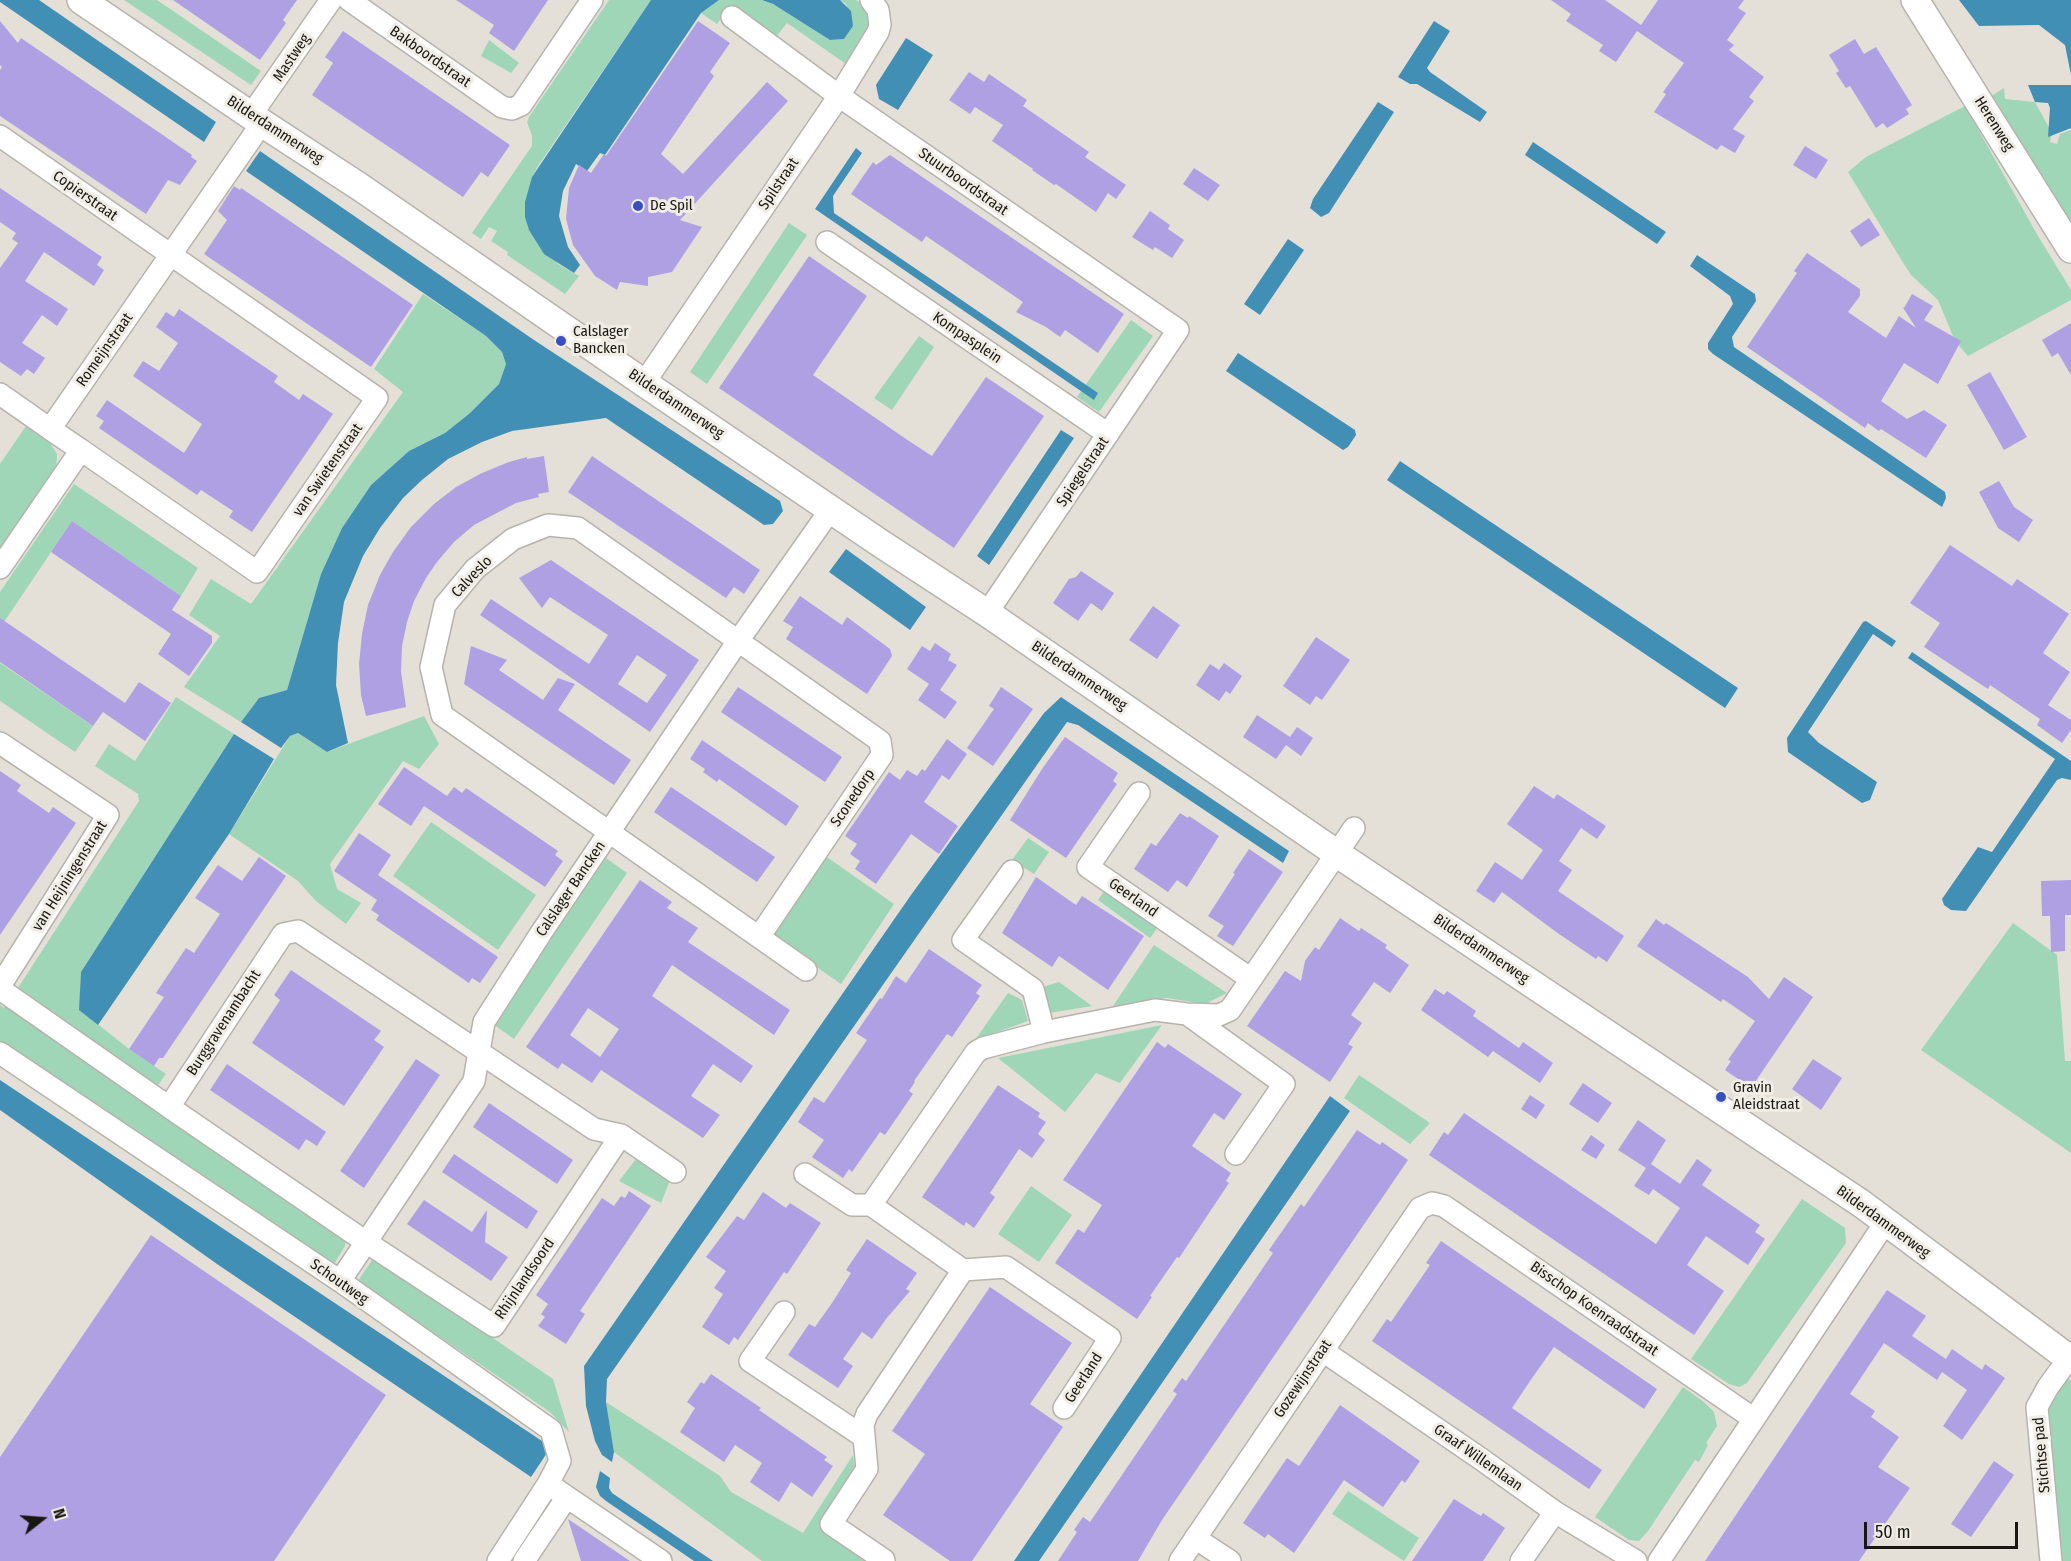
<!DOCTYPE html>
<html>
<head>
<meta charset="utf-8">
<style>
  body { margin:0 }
  #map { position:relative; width:2071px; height:1561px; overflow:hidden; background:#e4e0d8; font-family:"Fira Sans Condensed",sans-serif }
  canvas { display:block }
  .north { position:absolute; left:12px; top:1489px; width:60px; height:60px; -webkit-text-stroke:4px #f1ede5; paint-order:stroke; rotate:73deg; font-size:16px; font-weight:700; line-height:24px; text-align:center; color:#181714 }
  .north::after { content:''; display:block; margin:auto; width:21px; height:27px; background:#181714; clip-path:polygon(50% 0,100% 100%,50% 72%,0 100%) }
  .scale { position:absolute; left:1864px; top:1522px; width:154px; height:27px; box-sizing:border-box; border:3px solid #181714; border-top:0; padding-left:8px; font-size:18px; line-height:21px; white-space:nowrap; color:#181714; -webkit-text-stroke:4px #f1ede5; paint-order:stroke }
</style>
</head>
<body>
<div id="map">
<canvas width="2071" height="1561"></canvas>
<div class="north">N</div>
<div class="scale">50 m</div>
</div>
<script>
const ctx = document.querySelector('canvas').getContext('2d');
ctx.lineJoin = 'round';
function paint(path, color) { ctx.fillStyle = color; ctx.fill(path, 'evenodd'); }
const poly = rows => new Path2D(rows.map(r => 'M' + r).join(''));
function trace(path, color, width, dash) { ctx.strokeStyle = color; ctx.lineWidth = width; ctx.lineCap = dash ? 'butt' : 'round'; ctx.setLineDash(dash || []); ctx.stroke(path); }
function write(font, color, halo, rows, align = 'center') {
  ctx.font = font + ' "Fira Sans Condensed",sans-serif'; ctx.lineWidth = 6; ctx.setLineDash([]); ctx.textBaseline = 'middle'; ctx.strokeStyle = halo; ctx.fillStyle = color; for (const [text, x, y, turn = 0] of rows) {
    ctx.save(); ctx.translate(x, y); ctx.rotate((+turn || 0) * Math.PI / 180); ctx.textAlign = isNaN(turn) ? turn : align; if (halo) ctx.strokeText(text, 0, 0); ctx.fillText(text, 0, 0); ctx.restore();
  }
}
paint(poly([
  [124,0,157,0,261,71,251,85],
  [609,0,651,0,538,166,532,177,530,188,558,264,579,276,565,294,507,255,508,252,491,241,497,231,489,227,481,239,472,233,532,146,532,136,527,122,529,117],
  [719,0,762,0,773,4,830,40,844,39,853,26,846,4,840,0,856,0,865,6,871,18,869,31,846,64,787,23,776,37,730,6,717,24,701,13],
  [489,40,519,63,511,73,481,56],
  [2004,88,2005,99,2035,102,2052,133,2050,142,2057,144,2060,134,2071,130,2071,226,1990,97],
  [1965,106,2038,236,2071,290,2071,300,1968,356,1955,341,1938,300,1911,275,1902,261,1848,172,1866,157],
  [789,223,807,235,707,384,690,372],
  [423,294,486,336,502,352,506,364,499,384,470,413,445,433,409,451,371,485,342,528,321,574,287,690,259,698,241,722,184,687,220,636,189,615,211,579,251,604,403,392,374,369],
  [1131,320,1153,336,1099,412,1077,397],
  [919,336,934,347,892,410,874,398],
  [26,426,49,441,57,454,56,473,0,553,0,464],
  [74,484,198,568,181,596,72,521,0,628,0,592],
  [0,663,93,726,75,752,0,701],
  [176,697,234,734,81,972,80,1010,129,1049,166,1074,156,1088,16,991,139,801,138,794,95,766,109,744,135,761],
  [424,716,439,744,419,769,403,761,330,864,337,889,361,903,346,924,316,901,298,881,229,834,290,736,298,733,327,752],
  [431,822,536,895,498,950,393,876],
  [1028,838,1049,852,1034,874,1012,860],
  [821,853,894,904,841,984,769,934],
  [606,858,627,873,514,1039,493,1024],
  [1108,886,1160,924,1150,938,1098,900],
  [2013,923,2057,955,2065,1061,2071,1061,2071,1153,1921,1050],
  [1154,945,1227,993,1205,1004,1167,998,1113,1006],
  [1059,982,1092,1006,1049,1013,1043,987],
  [1008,993,1022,1000,1028,1021,975,1040],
  [9,1001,346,1239,345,1246,334,1264,0,1044,0,1005,4,1008],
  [1162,1025,1120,1083,1096,1073,1065,1112,998,1058],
  [1359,1075,1430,1123,1410,1144,1344,1098],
  [636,1159,670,1180,661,1203,619,1181],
  [1031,1186,1072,1215,1039,1262,998,1234],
  [1802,1199,1845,1228,1846,1243,1747,1383,1739,1387,1729,1384,1691,1359],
  [374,1257,553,1379,569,1432,550,1412,358,1281],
  [2069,1379,2071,1381,2071,1561,2058,1561,2045,1414,2061,1383],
  [1683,1387,1705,1403,1714,1412,1717,1426,1706,1443,1708,1445,1699,1462,1695,1460,1648,1531,1639,1541,1629,1540,1595,1517],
  [606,1402,720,1476,731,1492,803,1533,853,1455,855,1470,821,1528,867,1558,868,1561,762,1561,614,1452],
  [1348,1491,1419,1538,1404,1561,1332,1514]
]), '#9ed6b7');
paint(poly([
  [0,0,39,0,216,122,204,142,0,2],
  [651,0,719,0,701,13,605,155,600,153,587,171,576,164,563,191,559,216,568,247,580,265,574,273,544,254,529,230,525,217,525,202,532,177],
  [762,0,840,0,851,11,853,26,844,39,830,40,773,4],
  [1959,0,2071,0,2071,75,2065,45,2039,25,1979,26],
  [1434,21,1450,31,1427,68,1430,72,1487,112,1480,122,1417,84,1410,84,1398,77],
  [906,38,933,55,898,110,879,99,876,85],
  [2028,85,2071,85,2071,128,2048,137,2050,108,2048,103,2035,102],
  [1378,102,1394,112,1329,213,1321,217,1310,208,1313,199],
  [1533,142,1666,232,1657,244,1525,155],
  [856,148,862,153,833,196,834,213,1098,393,1094,400,815,209],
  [260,151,534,340,780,501,783,511,773,524,764,525,606,418,512,431,482,442,448,459,422,480,403,498,380,528,363,556,344,602,338,643,336,685,348,743,327,752,298,733,290,736,281,748,241,722,259,698,287,690,321,574,342,528,371,485,409,451,445,433,470,413,499,384,506,364,502,352,486,336,246,171],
  [1288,239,1304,250,1260,315,1244,304],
  [1697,255,1755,294,1756,301,1732,337,1734,347,1945,492,1946,498,1942,507,1713,354,1708,349,1708,343,1733,304,1730,296,1690,266],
  [1238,353,1355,430,1356,435,1348,447,1343,450,1226,371],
  [1061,430,1074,438,989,565,977,556],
  [1400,461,1738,688,1725,708,1387,480],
  [846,549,926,607,910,630,829,572],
  [1866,621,1896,641,1892,647,1873,634,1808,732,1819,743,1877,782,1870,800,1862,803,1788,752,1787,738,1863,622],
  [1912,652,2071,761,2071,780,2062,778,2057,780,1966,911,1951,910,1944,905,1942,899,1978,847,1992,852,2055,759,1908,658],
  [1061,697,1289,851,1283,863,1078,725,1067,722,607,1379,606,1402,614,1452,612,1462,602,1455,595,1441,586,1406,584,1366,911,895,1044,713],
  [234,734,274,759,229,834,98,1025,79,1010,81,972],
  [0,1080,551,1447,531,1477,217,1264,0,1110],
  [1330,1096,1350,1111,1039,1561,1014,1561],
  [600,1471,610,1478,609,1488,612,1493,713,1561,694,1561,606,1501,600,1496,596,1487]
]), '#428fb6');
paint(poly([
  [173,0,297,0,283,20,286,23,260,60],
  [456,0,548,0,514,51,489,33,494,25],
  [1551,0,1605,0,1641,25,1658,0,1744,0,1738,8,1746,13,1727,40,1734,45,1729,50,1764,77,1749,97,1754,101,1733,129,1745,136,1735,153,1721,145,1717,150,1654,112,1666,94,1663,92,1684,63,1637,31,1616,62,1599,51,1603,45,1566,21,1571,14],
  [0,21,18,43,21,38,192,155,191,157,197,161,180,185,168,180,146,214,0,116,0,70,2,67,0,65],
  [698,21,730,43,710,72,714,76,661,154,683,174,767,82,788,101,680,220,702,227,672,272,648,277,648,286,620,282,617,290,595,276,573,245,566,219,569,188,579,165,591,173,604,154,606,156],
  [343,31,510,145,488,177,481,172,463,197,312,95,333,63,325,57],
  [1855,39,1864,54,1876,47,1912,105,1906,109,1909,114,1887,128,1883,123,1876,128,1850,86,1846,88,1836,73,1839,71,1829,55],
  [969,72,984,82,989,74,1027,100,1023,106,1089,152,1085,157,1126,185,1116,199,1108,193,1096,212,1056,184,1054,185,1032,170,1033,169,992,141,1003,125,975,107,970,114,949,100],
  [1805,146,1828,160,1816,179,1793,165],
  [890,155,1124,314,1098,353,1065,330,1060,337,1046,327,1016,312,1023,302,926,236,922,242,851,194,873,162,876,165],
  [1194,168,1220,185,1208,201,1183,184],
  [234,186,240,190,241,188,256,198,413,305,371,367,204,254,227,220,218,211],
  [0,188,102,257,97,265,104,270,94,286,44,252,25,281,68,309,57,326,42,315,22,343,45,358,34,374,27,369,21,376,0,362,0,268,18,243,12,239,16,233,0,222],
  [1150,211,1170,225,1168,229,1184,240,1172,258,1155,247,1153,250,1132,237],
  [1869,218,1880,235,1861,247,1850,231],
  [1807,253,1860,289,1860,296,1848,312,1886,338,1899,316,1916,328,1902,306,1904,308,1912,294,1933,306,1924,320,1961,341,1938,384,1904,363,1881,401,1907,419,1924,410,1947,425,1926,458,1881,429,1879,431,1868,423,1865,428,1747,347,1797,273,1794,271],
  [809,256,867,296,813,375,909,441,932,456,986,377,1044,416,954,548,719,388],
  [179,309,278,376,274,382,299,400,303,394,333,414,252,532,229,517,233,511,201,490,197,495,99,428,104,421,96,416,107,400,184,453,202,424,133,376,143,361,159,371,178,343,156,327,166,312,174,317],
  [2071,323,2071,375,2058,353,2052,357,2042,340],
  [1990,372,2027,437,2004,450,1967,385],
  [544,456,549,492,538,494,539,497,516,503,474,525,454,542,437,562,426,578,414,601,407,622,402,646,401,672,406,707,366,716,361,695,359,664,362,634,368,605,380,575,393,552,411,527,434,504,456,487,482,473,509,462,527,457,527,459],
  [592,456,760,570,744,594,734,587,726,598,568,492],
  [1999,481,2014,507,2033,520,2019,542,1998,528,1979,492],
  [72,521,181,596,172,610,212,636,212,643,189,676,158,654,171,634,51,552],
  [1950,545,2012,586,2017,579,2069,614,2043,653,2070,672,2048,705,2071,720,2071,730,2062,743,2037,725,2040,719,1990,685,1988,689,1924,647,1940,623,1910,603],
  [551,560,699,660,650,732,480,615,491,599,589,664,608,635,550,597,542,608,519,578],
  [637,655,667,675,647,703,618,684],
  [1081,571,1114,593,1102,611,1091,603,1078,621,1053,603,1069,579,1076,577],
  [800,596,842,625,847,617,890,649,892,656,867,694,786,639,793,627,783,621],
  [1153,606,1180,625,1157,659,1129,640],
  [0,618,125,703,139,682,171,703,145,741,103,712,93,726,0,662],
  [1316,637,1350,660,1322,700,1316,696,1310,705,1283,686],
  [935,643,951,654,948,660,957,665,940,690,957,702,945,719,918,700,929,684,907,669,922,646,930,651],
  [471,646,507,660,499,670,543,700,558,678,575,684,558,710,631,760,614,785,464,684],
  [1224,663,1242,676,1230,694,1226,691,1219,701,1196,685,1210,664,1219,670],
  [738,687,842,757,825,782,721,712],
  [1001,687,1033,709,993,766,967,748,994,709,989,706],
  [1257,715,1290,737,1297,727,1313,738,1301,756,1286,745,1276,759,1243,737],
  [1065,737,1118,773,1113,781,1117,784,1066,858,1010,820,1042,769],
  [947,739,967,754,949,780,942,775,924,802,958,826,939,854,911,834,876,884,855,869,860,861,850,854,857,844,845,836,889,772,900,780,907,770,917,776,922,769,925,771],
  [702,740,799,806,786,826,719,779,717,782,703,772,705,769,690,759],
  [404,767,447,796,454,787,462,793,466,788,558,851,555,855,563,861,545,887,424,806,411,826,378,804],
  [0,771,21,785,17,791,49,813,53,807,76,823,0,935],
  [1534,786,1554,799,1557,794,1606,826,1597,839,1581,828,1559,861,1572,870,1558,891,1624,936,1607,962,1598,956,1596,959,1559,934,1502,892,1494,903,1476,891,1495,862,1522,880,1543,850,1507,824],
  [671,787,775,857,757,882,654,812],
  [1180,813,1188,818,1189,816,1219,836,1187,887,1177,880,1168,892,1134,869,1151,843,1156,846],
  [359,833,391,855,378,875,498,957,480,983,472,978,469,983,376,920,379,915,371,910,377,900,334,871],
  [1249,849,1283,872,1233,946,1217,936,1224,926,1208,916,1235,874,1233,873],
  [259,857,286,876,163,1058,159,1058,154,1066,129,1049,164,997,156,993,186,948,194,953,220,914,195,898,218,865,242,881],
  [1036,877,1076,905,1082,896,1144,936,1108,990,1059,956,1052,967,1002,933],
  [640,880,672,902,667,908,698,928,688,942,790,1010,774,1035,672,965,652,996,753,1066,741,1083,713,1064,691,1096,720,1115,703,1138,601,1070,592,1083,562,1063,558,1069,526,1047],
  [588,1008,619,1029,600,1057,570,1035],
  [2071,880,2071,915,2065,915,2065,951,2051,952,2050,916,2042,916,2041,881],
  [1340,918,1359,931,1361,928,1387,945,1385,948,1409,965,1390,993,1374,982,1351,1015,1362,1023,1348,1044,1353,1047,1330,1082,1247,1026,1285,971,1301,981,1305,961,1315,947,1319,950],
  [1656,919,1664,925,1666,923,1748,977,1769,999,1784,977,1813,997,1751,1088,1725,1070,1731,1061,1728,1060,1755,1021,1723,999,1721,1002,1637,946],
  [929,949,982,985,976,993,980,996,952,1037,947,1034,914,1081,915,1082,909,1091,913,1094,885,1135,880,1132,852,1172,849,1169,843,1178,812,1157,824,1140,798,1122,814,1097,824,1103,867,1040,856,1033,880,998,882,999,896,976,906,983],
  [291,970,381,1031,374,1040,384,1047,344,1106,252,1043,280,1000,274,995],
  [1435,989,1444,995,1447,991,1476,1011,1473,1016,1519,1048,1523,1042,1553,1063,1540,1083,1493,1051,1488,1057,1421,1010],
  [1157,1042,1165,1048,1168,1044,1242,1094,1224,1120,1214,1113,1192,1146,1231,1173,1226,1181,1229,1183,1179,1258,1177,1257,1150,1296,1152,1297,1137,1319,1055,1263,1078,1229,1084,1233,1102,1205,1063,1180],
  [416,1059,440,1075,364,1188,340,1171],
  [1813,1059,1842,1078,1821,1110,1792,1089],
  [227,1064,326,1132,317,1146,306,1139,299,1150,210,1090],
  [1583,1083,1612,1103,1598,1123,1569,1104],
  [998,1085,1040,1113,1038,1117,1046,1122,1038,1134,1045,1140,1032,1158,1019,1149,990,1193,995,1197,974,1228,966,1222,964,1226,922,1197],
  [1530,1095,1545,1105,1536,1119,1521,1109],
  [489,1103,573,1160,557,1184,473,1127],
  [1464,1113,1656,1244,1680,1208,1653,1189,1649,1195,1634,1186,1646,1168,1618,1150,1638,1120,1666,1140,1651,1164,1680,1184,1697,1159,1712,1170,1702,1185,1760,1225,1755,1232,1765,1239,1748,1265,1706,1236,1687,1265,1724,1291,1694,1335,1429,1155,1444,1132,1448,1135],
  [1357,1130,1380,1145,1382,1142,1408,1160,1162,1520,1138,1561,1058,1561,1077,1532,1074,1530,1083,1517,1090,1522,1177,1394,1173,1391,1182,1378,1186,1381,1273,1253,1269,1250,1301,1204,1304,1207],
  [1591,1135,1605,1145,1596,1159,1581,1150],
  [454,1154,538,1211,527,1229,442,1172],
  [629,1191,651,1206,580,1311,585,1314,566,1344,538,1326,545,1317,541,1314,548,1304,536,1295,602,1198,614,1206,621,1196,625,1198],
  [763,1192,786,1208,790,1203,821,1223,787,1274,784,1272,738,1340,734,1337,729,1345,702,1327,723,1294,714,1288,726,1271,706,1257,737,1216,744,1220],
  [424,1200,472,1232,487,1210,485,1242,508,1257,491,1281,407,1224],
  [151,1235,386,1395,274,1561,0,1561,0,1457],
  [867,1239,917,1273,906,1289,910,1291,886,1319,872,1339,862,1332,843,1359,853,1366,838,1388,788,1355,809,1324,815,1327,832,1303,851,1273,846,1270],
  [1441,1241,1657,1389,1644,1409,1554,1347,1530,1381,1512,1408,1602,1470,1589,1489,1372,1341,1387,1319,1391,1322,1430,1265,1426,1263],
  [990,1287,1072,1343,1030,1404,1063,1427,972,1561,950,1561,883,1515,925,1454,892,1431],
  [1887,1290,1926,1316,1912,1336,1946,1359,1952,1349,1982,1370,1985,1364,2005,1378,1962,1440,1943,1426,1967,1390,1942,1372,1937,1380,1884,1343,1850,1394,1875,1411,1871,1417,1899,1437,1878,1467,1910,1488,1859,1561,1705,1561],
  [711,1374,761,1408,759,1410,827,1457,824,1460,833,1466,812,1497,791,1482,779,1502,750,1482,762,1463,735,1445,724,1462,680,1432,695,1408,687,1402,701,1382,704,1384],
  [1340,1405,1420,1461,1405,1483,1402,1480,1383,1507,1344,1480,1294,1553,1268,1534,1265,1538,1243,1523,1287,1458,1299,1466],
  [1994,1461,2014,1475,1971,1537,1951,1524],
  [1454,1499,1481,1516,1483,1513,1505,1528,1483,1561,1412,1561],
  [568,1519,630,1561,581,1561]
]), '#aea0e3');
const minor = poly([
  [349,0,502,107,512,109,521,105,592,0],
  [871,0,878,10,880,25,878,32,839,96,1178,330,987,613],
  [251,115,331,0],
  [0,136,377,398,257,572,81,450],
  [827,242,1108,434],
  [644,383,839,96,732,17],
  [0,394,50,429],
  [0,568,81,450,50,429,262,123],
  [0,743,108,815,0,986],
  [1139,793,1088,867,1251,979],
  [1012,871,963,940,1033,989,1044,1032],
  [759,937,882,755,880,741,578,528,548,525,513,539,475,569,445,605,431,667,442,715,806,970],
  [0,989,169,1107],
  [1187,1014,1284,1084,1236,1154],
  [0,1053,340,1281,551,1430,560,1461,548,1484,498,1561],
  [621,1135,494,1326,366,1242,169,1107,283,934,298,931,594,1129,621,1135,675,1172],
  [805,1174,852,1205,871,1205],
  [340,1281,474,1081,484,1022,541,933,738,641,831,509],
  [784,1312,750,1361,864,1437],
  [1323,1351,1481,1459,1555,1512,1636,1561],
  [1064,1408,1110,1338,1006,1267,963,1270,871,1205,976,1052,983,1048,1044,1032,1155,1010,1187,1014,1219,1015,1230,1010,1354,828],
  [548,1484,661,1561],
  [1195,1538,1230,1561],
  [884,1560,831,1524,867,1469,863,1425,867,1414,963,1270],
  [524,1561,567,1497],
  [1180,1561,1420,1208,1432,1203,1444,1206,1754,1419],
  [1521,1561,1555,1512],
  [1659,1561,1885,1223],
  [2051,1561,2037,1407,2048,1387,2069,1358]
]);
const tertiary = poly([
  [81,0,262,123,360,187,644,383,880,543,987,613,1336,853,1862,1204,2071,1360],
  [1915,0,2071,249]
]);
trace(minor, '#b7b3ac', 24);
trace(tertiary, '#b7b3ac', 30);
trace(minor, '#fff', 21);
trace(tertiary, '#fff', 27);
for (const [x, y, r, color] of [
  [638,206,6,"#384ec1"],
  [561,341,6,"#384ec1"],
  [1721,1097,6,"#384ec1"]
]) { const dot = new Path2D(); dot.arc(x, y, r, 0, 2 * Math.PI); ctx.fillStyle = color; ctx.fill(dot); trace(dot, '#f1ede5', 2); }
write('15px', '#181714', '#f1ede5', [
  ["Bakboordstraat",430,57,35],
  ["Mastweg",292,58,-56],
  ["Herenweg",1994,124,58],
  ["Bilderdammerweg",275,130,33],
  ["Stuurboordstraat",963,182,35],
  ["Spilstraat",779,184,-56],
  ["Copierstraat",85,196,35],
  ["Kompasplein",967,338,34],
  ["Romeijnstraat",105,350,-55],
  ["Bilderdammerweg",676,404,34],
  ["van Swietenstraat",328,470,-55],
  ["Spiegelstraat",1083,472,-56],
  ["Calveslo",472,577,-46],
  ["Bilderdammerweg",1079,676,34],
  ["Sconedorp",853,798,-56],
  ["van Heijningenstraat",70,876,-58],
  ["Calslager Bancken",571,889,-56],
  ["Geerland",1133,898,35],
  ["Bilderdammerweg",1481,949,34],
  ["Burggravenambacht",224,1023,-57],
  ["Bilderdammerweg",1883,1222,36],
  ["Rhijnlandsoord",525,1279,-56],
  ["Schoutweg",339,1282,35],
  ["Bisschop Koenraadstraat",1594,1309,35],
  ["Geerland",1084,1378,-57],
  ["Gozewijnstraat",1303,1379,-56],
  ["Stichtse pad",2042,1455,-95],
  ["Graaf Willemlaan",1478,1458,35]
]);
write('15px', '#181714', '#f1ede5', [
  ["De Spil",650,206],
  ["Calslager",573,332],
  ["Bancken",573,349],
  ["Gravin",1733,1088],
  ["Aleidstraat",1733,1105]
], 'left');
</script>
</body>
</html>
